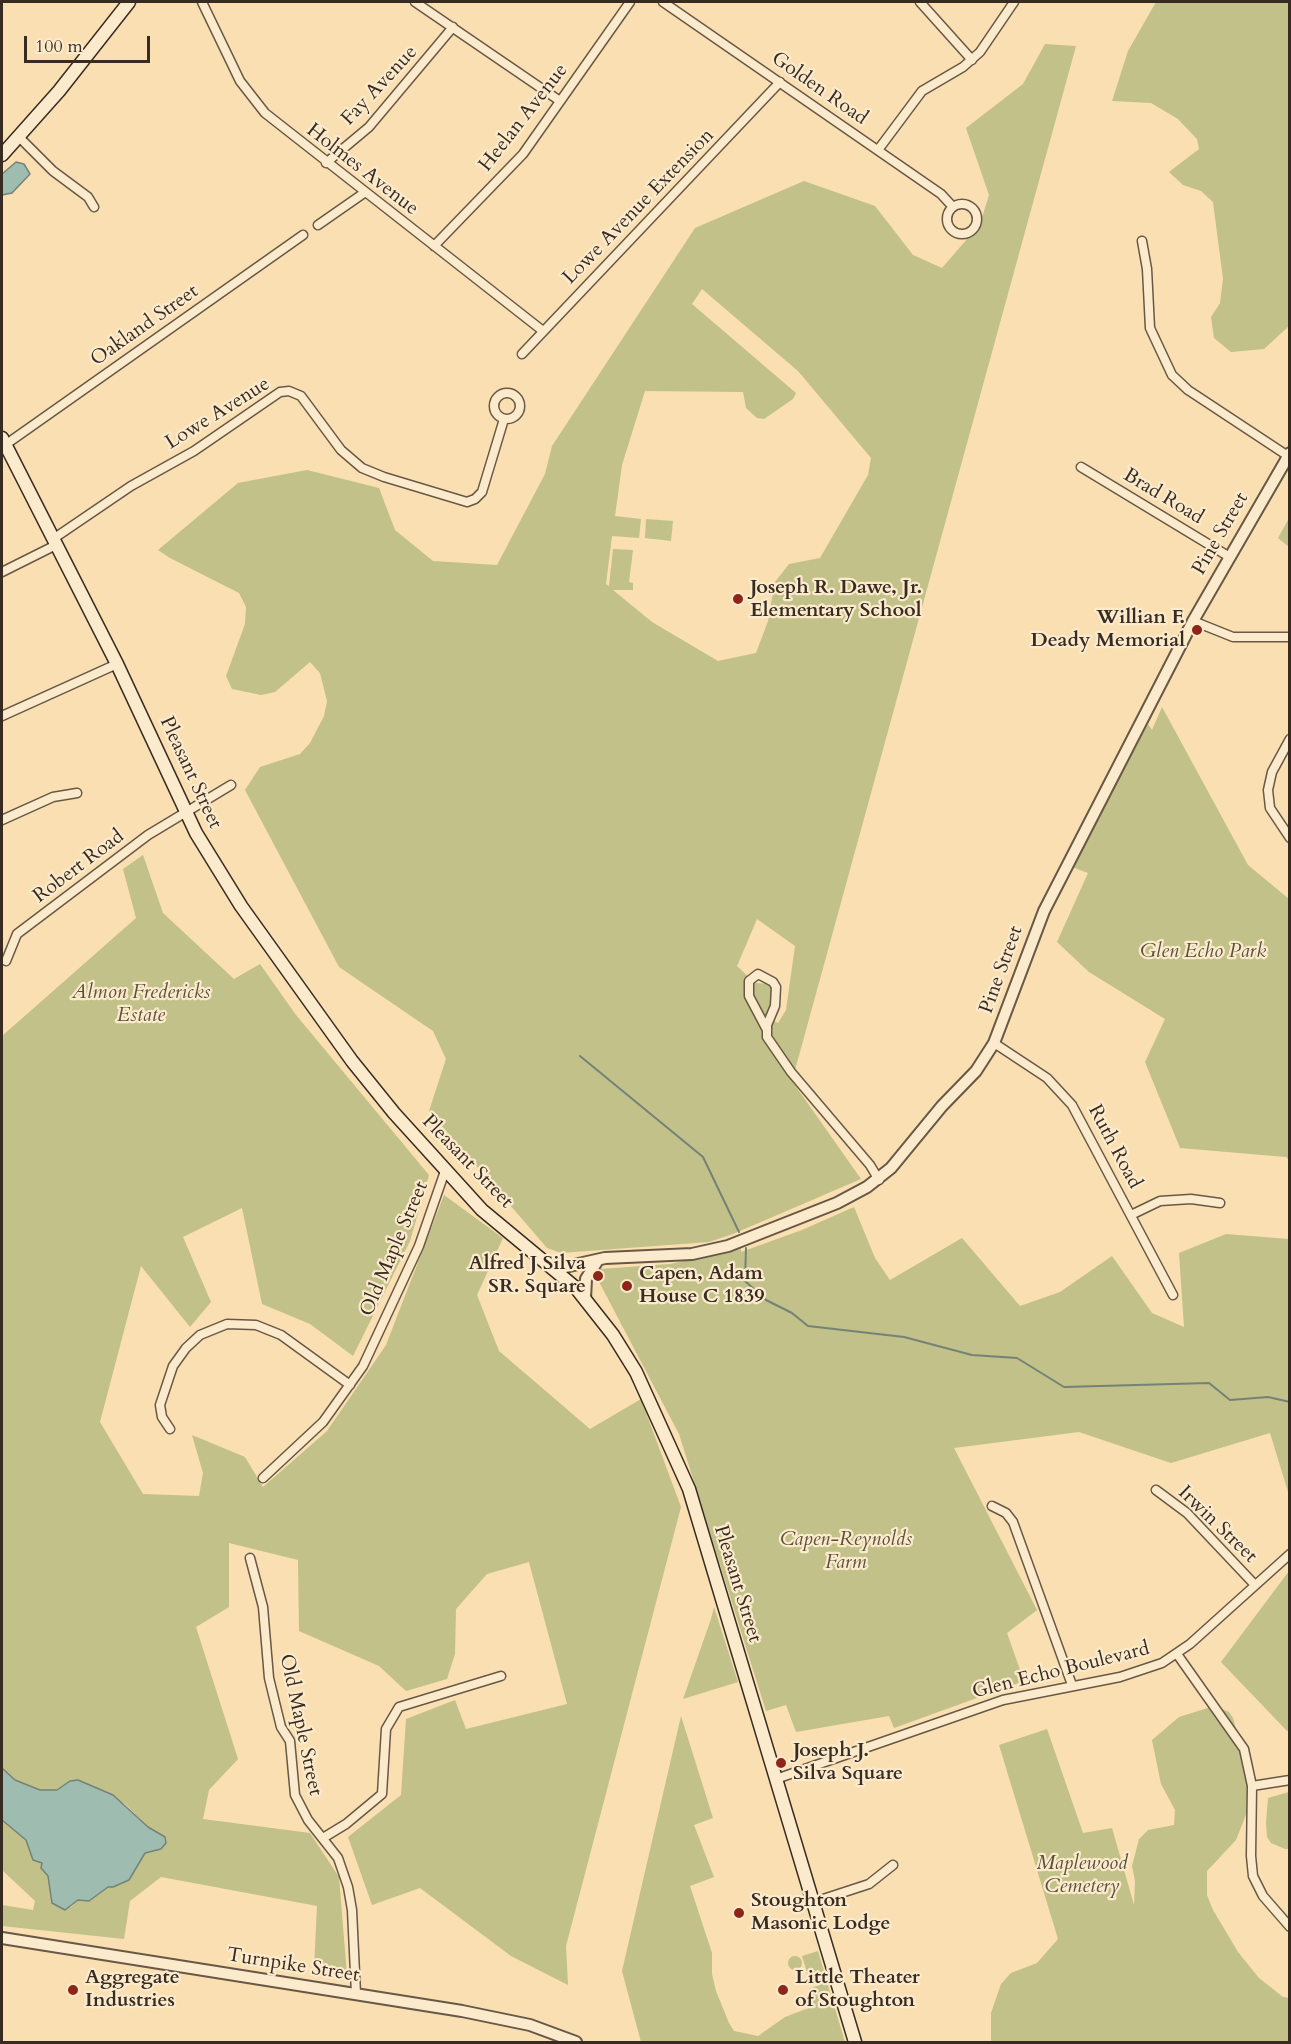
<!DOCTYPE html>
<html>
<head>
<meta charset="utf-8">
<style>
  body { margin:0 }
  #map { position:relative; width:1291px; height:2044px; overflow:hidden; background:#f9dfb1; font-family:Cardo,serif }
  canvas { display:block }
  .frame { position:absolute; inset:0; border:3px solid #382b22; pointer-events:none }
  .scale { position:absolute; left:24px; top:36px; width:126px; height:27px; box-sizing:border-box; border:3px solid #382b22; border-top:0; padding-left:8px; font-size:18px; line-height:21px; white-space:nowrap; color:#382b22; -webkit-text-stroke:4px #fbeacc; paint-order:stroke }
</style>
</head>
<body>
<div id="map">
<canvas width="1291" height="2044"></canvas>
<div class="frame"></div>
<div class="scale">100 m</div>
</div>
<script>
const ctx = document.querySelector('canvas').getContext('2d');
ctx.lineJoin = 'round';
function paint(path, color) { ctx.fillStyle = color; ctx.fill(path, 'evenodd'); }
const poly = rows => new Path2D(rows.map(r => 'M' + r).join(''));
function trace(path, color, width, dash) { ctx.strokeStyle = color; ctx.lineWidth = width; ctx.lineCap = dash ? 'butt' : 'round'; ctx.setLineDash(dash || []); ctx.stroke(path); }
function write(font, color, halo, rows, align = 'center') {
  ctx.font = font + ' Cardo,serif'; ctx.lineWidth = 4.5; ctx.setLineDash([]); ctx.textBaseline = 'middle'; ctx.strokeStyle = halo; ctx.fillStyle = color; for (const [text, x, y, turn = 0] of rows) {
    ctx.save(); ctx.translate(x, y); ctx.rotate((+turn || 0) * Math.PI / 180); ctx.textAlign = isNaN(turn) ? turn : align; if (halo) ctx.strokeText(text, 0, 0); ctx.fillText(text, 0, 0); ctx.restore();
  }
}
paint(poly([
  [1156,2,1289,2,1289,326,1264,349,1231,352,1214,338,1211,317,1220,303,1223,279,1213,202,1201,191,1183,185,1169,172,1199,149,1197,139,1178,119,1151,103,1112,101,1128,51],
  [1045,44,1076,46,792,1081,861,1179,733,1234,709,1242,561,1253,547,1248,429,1111,446,1059,433,1031,339,967,245,790,260,767,300,754,310,743,324,716,327,701,320,673,310,662,275,692,261,695,232,689,226,676,245,624,246,607,239,593,170,558,158,550,238,483,307,470,379,488,395,530,433,561,497,565,545,474,552,446,695,228,804,181,875,206,913,255,942,268,980,224,989,195,966,128,1023,84],
  [702,289,798,371,871,458,868,475,820,558,789,564,775,582,768,621,756,653,718,661,652,622,613,590,633,590,633,583,629,582,633,550,613,549,609,586,606,584,612,536,639,538,641,519,615,516,622,465,645,391,743,392,746,408,757,418,764,419,793,399,796,393,692,304],
  [757,919,795,946,786,1010,778,1023,772,1020,771,984,755,983,737,966],
  [1289,518,1289,547,1278,538],
  [646,519,673,521,671,541,645,538],
  [1162,707,1248,865,1289,899,1289,1160,1286,1157,1180,1148,1145,1062,1165,1019,1089,972,1057,942,1088,873,1072,867,1148,724,1152,730],
  [143,855,163,913,234,979,260,964,296,1015,429,1175,410,1241,353,1356,310,1324,262,1304,242,1208,183,1237,211,1302,190,1327,141,1266,100,1422,143,1494,199,1496,203,1473,192,1435,245,1457,263,1487,327,1431,386,1345,444,1195,503,1238,477,1295,499,1351,590,1429,641,1399,681,1507,566,1946,568,1985,511,1956,420,1888,372,1905,348,1837,401,1795,406,1719,455,1700,466,1729,567,1704,529,1562,487,1574,456,1609,455,1654,447,1679,406,1691,379,1666,299,1631,298,1560,229,1543,229,1607,196,1627,238,1759,209,1790,203,1819,310,1833,339,1877,347,1975,314,1968,317,1906,161,1877,130,1901,124,1939,2,1926,2,1905,33,1910,35,1901,2,1870,2,1820,26,1840,33,1860,42,1863,41,1868,48,1876,52,1903,71,1907,78,1900,89,1901,108,1887,129,1880,145,1853,161,1849,165,1837,148,1827,125,1804,70,1781,58,1790,40,1790,15,1780,2,1768,2,1036,136,918,123,869],
  [854,1207,875,1258,890,1280,962,1238,1020,1306,1060,1292,1112,1256,1152,1313,1184,1327,1179,1253,1226,1234,1289,1239,1289,1495,1270,1433,1171,1463,1079,1432,954,1448,1037,1610,1007,1633,1024,1681,894,1728,889,1716,796,1732,786,1705,766,1711,679,1434,597,1278,600,1269,670,1264,741,1248,741,1252,802,1230],
  [1289,1571,1290,1729,1287,1731,1221,1662],
  [714,1607,738,1682,683,1699,711,1619],
  [1214,1706,1229,1712,1233,1718,1248,1777,1251,1802,1236,1840,1207,1871,1207,1895,1213,1910,1238,1952,1259,1978,1283,1997,1289,1998,1289,2042,991,2042,991,2013,1001,1984,1011,1973,1037,1963,1058,1939,999,1745,1047,1729,1083,1833,1112,1828,1134,1905,1135,1881,1132,1866,1139,1839,1148,1830,1174,1825,1175,1810,1161,1784,1152,1740,1179,1717],
  [681,1716,713,1818,694,1825,714,1877,690,1886,712,1953,712,1974,716,1991,729,2023,734,2031,758,2036,785,2017,814,2006,809,1989,827,1982,845,2042,641,2042,622,1971],
  [1289,1792,1289,1849,1285,1849,1271,1843,1267,1837,1266,1823,1268,1798],
  [818,1951,826,1978,810,1982,802,1956],
  '788 1963a7 7 0 1 1 14 0a7 7 0 1 1-14 0Z'
]), '#c1c189');
const water = poly([
  [16,162,24,164,30,174,12,193,2,195,2,174,16,162],
  [2,1768,15,1780,40,1790,57,1790,70,1781,78,1780,113,1795,148,1827,165,1837,166,1843,161,1849,145,1853,129,1880,113,1887,108,1887,89,1901,78,1900,65,1910,52,1903,48,1876,41,1868,42,1863,33,1860,26,1840,2,1820,2,1768]
]);
paint(water, '#9ebcb0');
trace(water, '#758277', 1.5);
trace(poly([
  [580,1056,703,1157,739,1232],
  [746,1248,745,1281,766,1300,792,1313,808,1326,904,1337,972,1355,1017,1358,1064,1387,1209,1383,1230,1400,1268,1397,1290,1402]
]), '#758277', 2);
const minor = poly([
  [202,2,240,81,265,113,543,331],
  [415,2,560,101],
  [663,2,941,194,953,207],
  [920,2,972,60],
  [19,137,53,171,88,197,94,207],
  [878,150,922,91,963,67,980,52,1014,2],
  [326,163,369,127,453,27],
  '947 219a15 15 0 1 1 30 0a15 15 0 1 1-30 0Z',
  [318,225,364,193],
  [1142,241,1147,269,1150,328,1172,375,1188,390,1288,456],
  [434,246,523,154,630,2],
  [522,354,780,82],
  '494 406a13 13 0 1 1 26 0a13 13 0 1 1-26 0Z',
  [5,445,303,235],
  [1081,467,1228,556],
  [53,539,131,486,194,451,280,392,289,391,301,396,341,450,362,468,384,477,467,502,475,499,482,492,504,419],
  [2,572,56,545],
  [1193,621,1233,637,1290,637],
  [2,716,117,664],
  [1290,739,1272,772,1268,790,1270,808,1290,838],
  [2,820,53,797,77,793],
  [6,961,17,934,148,835,231,785],
  [767,1030,749,996,749,981,758,974,773,982,776,987,775,1006,767,1025,767,1037,791,1072,870,1165,879,1180],
  [994,1043,1047,1078,1072,1105,1173,1295],
  [1131,1215,1160,1201,1191,1199,1220,1203],
  [170,1429,162,1417,160,1405,173,1366,186,1348,200,1335,227,1324,256,1325,281,1335,350,1385],
  [263,1478,323,1422,363,1366,419,1246,445,1171],
  [1156,1490,1187,1513,1255,1585],
  [992,1506,1006,1513,1013,1522,1072,1685],
  [250,1558,263,1607,269,1678,281,1727,290,1741,295,1795,308,1820,338,1858,348,1887,352,1910,356,1994],
  [1177,1654,1244,1749,1252,1786,1251,1856,1253,1876,1263,1896,1290,1927],
  [776,1779,1003,1700,1120,1677,1162,1663,1190,1644,1290,1554],
  [1252,1786,1290,1780],
  [323,1838,346,1824,382,1794,386,1729,399,1707,501,1676],
  [814,1902,869,1884,893,1865]
]);
const tertiary = poly([
  [556,1269,605,1258,692,1254,728,1246,837,1203,867,1187,891,1168,942,1106,976,1071,994,1043,1044,911,1193,621,1290,453],
  [585,1299,586,1279,598,1260],
  [2,1938,462,2011,530,2025,576,2042]
]);
const secondary = poly([
  [2,155,59,91,129,2],
  [2,438,117,664,196,833,241,906,352,1061,394,1113,482,1210,576,1288,613,1335,636,1372,689,1489,855,2042]
]);
trace(minor, '#685846', 11);
trace(tertiary, '#685846', 14);
trace(secondary, '#382b22', 15);
trace(minor, '#fbeacc', 8);
trace(tertiary, '#fbeacc', 10);
trace(secondary, '#fbeacc', 12);
for (const [x, y, r, color] of [
  [738,599,6,"#8f2418"],
  [1197,630,6,"#8f2418"],
  [598,1276,6,"#8f2418"],
  [627,1286,6,"#8f2418"],
  [781,1763,6,"#8f2418"],
  [739,1913,6,"#8f2418"],
  [73,1990,6,"#8f2418"],
  [783,1990,6,"#8f2418"]
]) { const dot = new Path2D(); dot.arc(x, y, r, 0, 2 * Math.PI); ctx.fillStyle = color; ctx.fill(dot); trace(dot, '#fbeacc', 2); }
write('20px', '#382b22', '#fbeacc', [
  ["Fay Avenue",380,86,-47],
  ["Golden Road",819,89,35],
  ["Heelan Avenue",524,118,-52],
  ["Holmes Avenue",362,170,38],
  ["Lowe Avenue Extension",639,207,-46],
  ["Oakland Street",145,326,-35],
  ["Lowe Avenue",218,414,-32],
  ["Brad Road",1163,497,31],
  ["Pine Street",1221,534,-60],
  ["Pleasant Street",190,773,65],
  ["Robert Road",79,867,-37],
  ["Pine Street",1002,970,-70],
  ["Ruth Road",1114,1147,62],
  ["Pleasant Street",467,1162,46],
  ["Old Maple Street",395,1249,-67],
  ["Irwin Street",1217,1525,44],
  ["Pleasant Street",737,1584,73],
  ["Glen Echo Boulevard",1061,1671,-14],
  ["Old Maple Street",300,1725,78],
  ["Turnpike Street",293,1966,9]
]);
write('bold 20px', '#382b22', '#fbeacc', [
  ["Joseph R. Dawe, Jr.",750,588],
  ["Elementary School",750,611],
  ["Willian F.",1185,618,"right"],
  ["Deady Memorial",1185,641,"right"],
  ["Alfred J Silva",586,1264,"right"],
  ["SR. Square",586,1287,"right"],
  ["Capen, Adam",639,1274],
  ["House C 1839",639,1297],
  ["Joseph J.",793,1751],
  ["Silva Square",793,1774],
  ["Stoughton",751,1901],
  ["Masonic Lodge",751,1924],
  ["Aggregate",85,1978],
  ["Industries",85,2001],
  ["Little Theater",795,1978],
  ["of Stoughton",795,2001]
], 'left');
write('italic 20px', '#5a503c', '#fbeacc', [
  ["Glen Echo Park",1203,952],
  ["Almon Fredericks",141,993],
  ["Estate",141,1016],
  ["Capen-Reynolds",846,1540],
  ["Farm",846,1563],
  ["Maplewood",1082,1864],
  ["Cemetery",1082,1887]
]);
</script>
</body>
</html>
